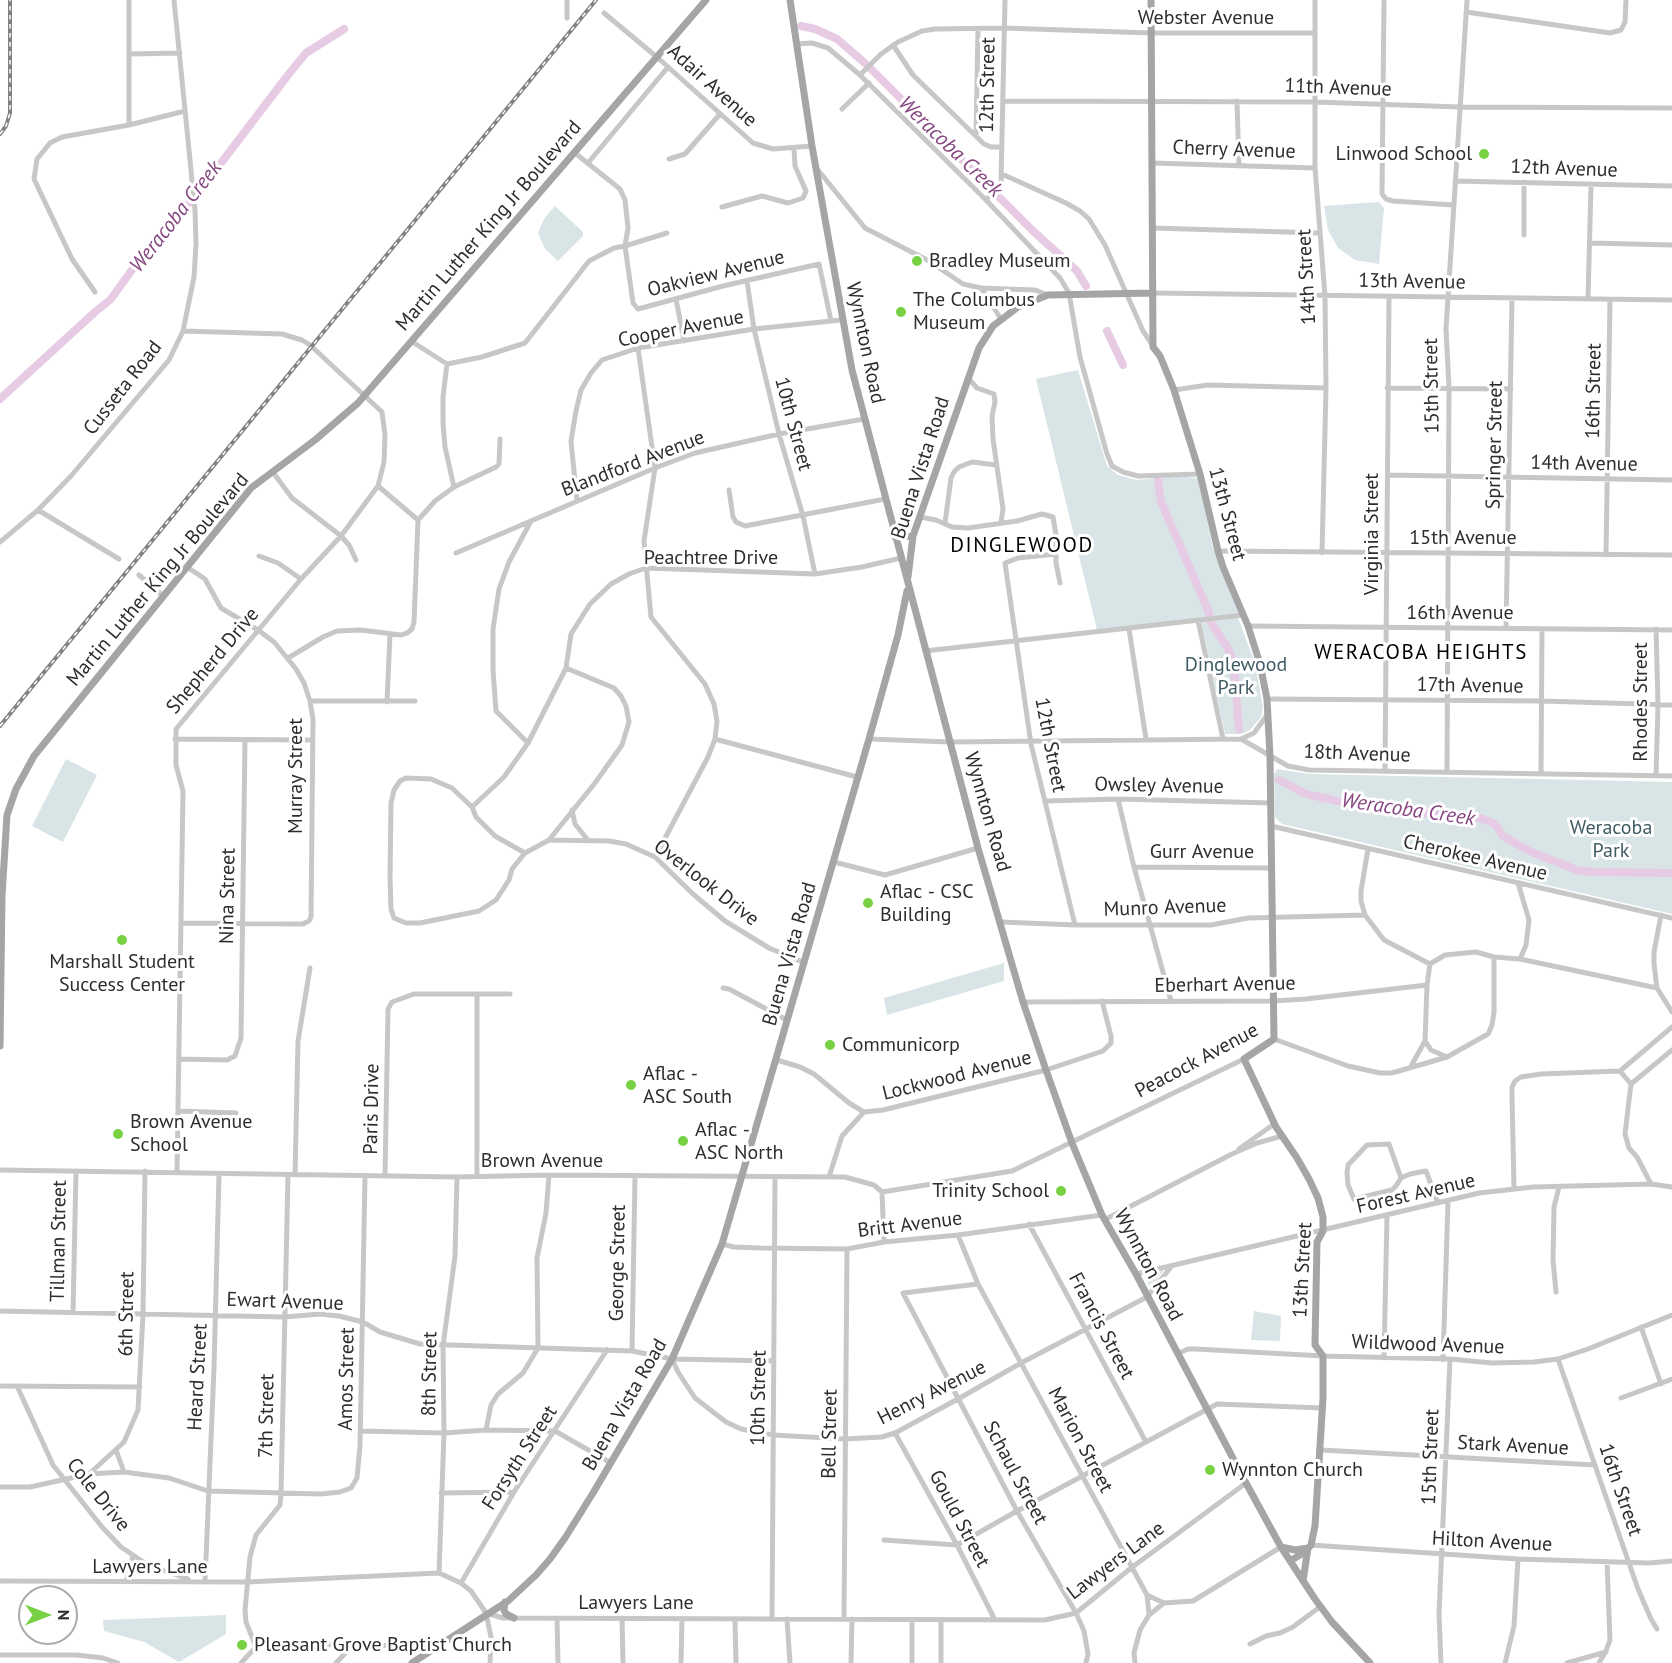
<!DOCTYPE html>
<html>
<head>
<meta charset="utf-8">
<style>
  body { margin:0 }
  #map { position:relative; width:1672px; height:1663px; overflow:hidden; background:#fff; font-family:"PT Sans",sans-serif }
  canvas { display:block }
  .north { position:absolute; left:18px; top:1585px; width:60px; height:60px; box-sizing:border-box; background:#fff; border:2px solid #ababab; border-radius:50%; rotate:90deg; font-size:16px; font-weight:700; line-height:24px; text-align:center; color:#2d2d2d }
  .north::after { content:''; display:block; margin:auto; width:21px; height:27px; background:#77d143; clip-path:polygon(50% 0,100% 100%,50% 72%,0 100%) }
</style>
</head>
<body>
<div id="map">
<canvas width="1672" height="1663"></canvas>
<div class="north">N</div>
</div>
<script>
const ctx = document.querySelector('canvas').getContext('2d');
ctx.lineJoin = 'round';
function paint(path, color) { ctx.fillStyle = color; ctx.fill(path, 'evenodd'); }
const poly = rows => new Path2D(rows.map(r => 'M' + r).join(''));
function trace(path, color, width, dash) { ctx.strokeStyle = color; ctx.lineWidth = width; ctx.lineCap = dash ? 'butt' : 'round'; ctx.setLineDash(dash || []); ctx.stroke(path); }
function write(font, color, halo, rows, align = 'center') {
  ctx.font = font + ' "PT Sans",sans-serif'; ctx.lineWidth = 6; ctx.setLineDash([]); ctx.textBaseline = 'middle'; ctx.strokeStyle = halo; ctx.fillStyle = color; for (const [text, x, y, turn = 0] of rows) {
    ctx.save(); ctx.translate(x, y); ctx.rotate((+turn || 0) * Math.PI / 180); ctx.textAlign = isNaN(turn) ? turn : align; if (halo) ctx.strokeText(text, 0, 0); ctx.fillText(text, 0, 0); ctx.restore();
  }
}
paint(poly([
  [1379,202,1384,208,1379,264,1355,260,1338,248,1328,230,1324,206],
  [555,206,583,232,583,236,558,261,545,249,538,233,544,219],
  [1078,370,1107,466,1118,475,1137,480,1175,476,1198,478,1213,548,1241,613,1097,630,1036,379],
  [1238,618,1255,663,1263,708,1261,717,1250,730,1242,734,1225,734,1201,622],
  [66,759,97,775,63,842,32,826],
  [1277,769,1309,774,1672,782,1672,914,1282,824,1275,817,1274,774],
  [1004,963,1004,981,887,1015,884,998],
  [1162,1270,1163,1271,1151,1289,1143,1274],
  [1254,1311,1281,1316,1280,1341,1251,1340],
  [226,1615,226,1634,179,1662,144,1642,104,1631,103,1620]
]), '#d9e4e6');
trace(poly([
  [801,26,815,29,837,39,866,64,1032,230,1077,271,1086,286],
  [1107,331,1123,365],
  [0,399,95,312,111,299,134,267,157,237,199,192,288,75,306,53,344,29],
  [1158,481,1161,502,1208,610,1211,623,1229,650,1234,667,1239,729],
  [1279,780,1306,794,1342,802,1454,817,1471,816,1483,819,1495,824,1503,836,1531,852,1577,870,1592,872,1672,873]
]), '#e7cbe5', 8);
trace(poly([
  [129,0,129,125],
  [1315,0,1315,168,1325,296,1326,388,1322,553],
  [1384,0,1382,194,1386,199,1393,201,1453,205],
  [1466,12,1610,33,1621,30,1625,22,1626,0],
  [604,13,658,58,753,143,773,149,812,146],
  [567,18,567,0],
  [796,44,812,43,828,48,860,75,986,200,1060,278,1069,293,1080,357,1107,454,1112,466,1123,472,1138,476,1200,474],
  [893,45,913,75,984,144,991,147,1002,147],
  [129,54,180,53],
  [860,75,881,54,898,42,922,31,935,29,1004,28,1151,33,1315,33],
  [1003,101,1315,102,1459,107,1672,108],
  [1237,101,1239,166],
  [842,109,869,83],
  [976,136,978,29],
  [575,153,620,189,625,200,628,228,625,246,633,303,638,309,723,286,819,264,831,321],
  [669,159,685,154,720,114],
  [588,163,668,67],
  [1152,163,1315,168],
  [818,170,865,228,929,261,963,284,981,288,1035,290,1048,295],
  [1002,174,1066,203,1080,211,1089,219,1105,245,1143,331,1153,346],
  [1455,181,1672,186],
  [986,200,1001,182,1005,0],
  [722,207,762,196,788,203,803,198,806,191,795,166,794,148],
  [1152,228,1320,233],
  [1524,235,1524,182],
  [1590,243,1672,245],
  [747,281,754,329,779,434,803,516,815,574],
  [981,288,1001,319],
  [95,292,72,259,34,179,37,159,50,143,62,137,129,125,185,111],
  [1153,293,1672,300],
  [676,299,684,341],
  [1588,299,1591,185],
  [411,341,447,364,482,357,525,343,589,261,614,248,625,246,667,233],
  [638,348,655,468,644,541,651,617,705,684,714,704,717,721,715,739,708,757,655,857],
  [447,364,443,397,443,423,445,447,454,487],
  [969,379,977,388,994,394,995,402,992,416,993,439,1003,509,1001,522],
  [1387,388,1511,389],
  [1174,390,1208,385,1326,388],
  [272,471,292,498,341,536,349,545,356,560],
  [1388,475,1672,480],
  [729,490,733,517,736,522,745,526,885,499],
  [577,501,571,441,576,411,581,390,591,373,602,360,638,348,754,329,841,320],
  [38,510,119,559],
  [920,517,936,520,952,527,968,528,1017,521,1042,514,1053,517,1056,535,1056,563,1060,583],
  [418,520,435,501,454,487,496,467,499,464,500,439],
  [945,523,951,478,954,472,959,467,972,462,996,465],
  [0,542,38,510,71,476,169,360,183,331,194,277,196,244,195,210,174,0],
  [1218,551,1672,555],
  [456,553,655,468,695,453,779,434,864,419],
  [1056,554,1018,558,1005,563,1031,744,1075,925],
  [1606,555,1610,300],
  [259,556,278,563,301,579],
  [139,575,163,596],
  [1198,620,1223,739],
  [1248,626,1672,630],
  [1506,628,1512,298],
  [1129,629,1146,739],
  [925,651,1244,615],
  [288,658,323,637,337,631,361,630,401,635,407,633,412,629,414,622,418,520,378,486],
  [1267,699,1543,701,1672,705],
  [310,701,415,701],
  [387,702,390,634],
  [175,739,311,740],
  [715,739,857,777],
  [869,739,950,742,1241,739,1288,766,1309,770,1672,776],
  [1241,739,1254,733,1267,715],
  [528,743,496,711,493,670,493,629,499,589,509,562,531,521],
  [1385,771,1389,297],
  [1447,772,1449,387,1446,329,1467,0],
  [1541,774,1542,629],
  [1656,776,1658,704,1656,629],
  [1118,799,1134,867,1171,1001],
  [1046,801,1118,799,1271,803],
  [472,807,504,777,528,743,566,668,571,634,590,604,611,584,629,574,646,568,815,574,862,567,901,558],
  [572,810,575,824,587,839],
  [1271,826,1672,918],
  [549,840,609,841,626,844,655,857,693,894,725,921,769,948,805,963],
  [1368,849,1361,891,1361,901,1365,915,1384,940,1430,964],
  [525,853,495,836,476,817,472,807,452,788,431,779,406,778,400,781,394,790,391,803,390,879,391,909,394,918,406,923,420,923,479,911,496,900,509,880,512,869,525,853,549,840,595,783,622,745,629,722,626,706,621,696,614,688,566,668],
  [834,862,885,875,978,848],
  [1134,867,1271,868],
  [1518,883,1529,920,1526,945,1520,959],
  [1661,915,1654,952,1654,964,1657,988,1672,1012],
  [1001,922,1075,925,1211,925,1248,918,1365,915],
  [182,923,303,924,309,921,311,917,313,719,310,701,304,683,296,669,274,642,258,630,221,608,205,579,187,567],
  [1430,964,1445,955,1476,952,1494,957,1520,959,1657,988],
  [723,988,729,989,787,1020],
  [1023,1002,1273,1001,1306,999,1427,985],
  [1274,1039,1348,1066,1380,1073,1392,1073,1447,1057,1488,1034,1492,1025,1494,1012,1494,957],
  [1425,1041,1431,1050,1447,1057],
  [179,1059,227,1060,235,1056,241,1038,245,740],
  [777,1060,800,1067,814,1074,849,1103,864,1112,883,1110,1046,1070,1103,1051,1111,1043,1111,1036,1102,1001],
  [1410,1068,1425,1041,1427,985,1430,964],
  [1620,1071,1672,1027],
  [178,1111,236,1113],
  [1389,1144,1401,1178,1396,1186,1392,1190,1354,1199,1348,1185,1347,1173,1348,1165,1367,1145,1389,1144],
  [1239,1149,1274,1124],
  [0,1170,457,1177,549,1175,845,1177,874,1185,882,1192,1012,1171,1244,1059],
  [177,1172,183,791,176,765,176,729,301,579,341,536,378,486,384,462,385,435,382,412,310,345,302,340,282,334,183,331],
  [295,1175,298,1041,310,968],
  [385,1176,388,1009,392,1002,414,994,510,994],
  [477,1176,477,994],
  [829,1177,842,1136,864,1112],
  [1401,1178,1410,1174,1426,1171,1438,1203],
  [1651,1184,1637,1157,1629,1148,1625,1134,1631,1084,1672,1050],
  [1514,1188,1512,1096,1512,1087,1515,1081,1521,1077,1541,1074,1620,1071,1631,1084],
  [882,1192,884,1242],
  [1104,1220,1232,1154,1257,1143,1282,1136],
  [1029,1224,1146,1442],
  [958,1235,978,1284,1147,1595,1149,1615,1140,1630,1134,1653,1135,1663],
  [722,1244,734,1247,760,1248,847,1249,884,1242,958,1235,1102,1215],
  [1136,1274,1479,1193,1533,1187,1651,1184,1672,1187],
  [978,1284,903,1293,1017,1511,1076,1613,1084,1631,1088,1654,1086,1663],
  [1556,1292,1553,1260,1554,1207,1559,1187],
  [0,1311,285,1317,320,1314,339,1316,363,1322,380,1332,420,1344,632,1351,672,1359,774,1361],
  [73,1313,76,1171],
  [1641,1327,1661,1384],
  [632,1351,635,1176],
  [1177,1354,1188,1349,1196,1349,1323,1356,1450,1359,1492,1363,1534,1362,1558,1359,1588,1349,1672,1315],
  [1384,1358,1387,1216],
  [672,1359,678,1372,695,1398,726,1422,741,1429,773,1435,845,1439,882,1437,895,1433,958,1399,1021,1363,1147,1297,1171,1267],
  [1558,1359,1638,1589,1651,1619,1657,1629],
  [1443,1360,1448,1201],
  [0,1386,140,1387],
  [17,1386,53,1465,102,1527,121,1547,148,1565,188,1579],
  [1621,1398,1672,1379],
  [486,1430,491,1405,498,1394,523,1373,538,1348,537,1258,546,1213,549,1175],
  [361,1431,444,1433,486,1430,555,1431,611,1463],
  [895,1433,957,1545,995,1620],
  [116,1450,124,1472],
  [1321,1450,1595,1465],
  [89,1474,124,1442,138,1410,143,1314,145,1171],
  [0,1487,30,1487,89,1474,124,1472,169,1478,208,1491,321,1494,340,1492,351,1488,357,1478,360,1446,365,1176],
  [441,1493,514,1492],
  [884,1540,957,1545,1017,1511,1217,1404,1323,1408],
  [1311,1545,1518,1559,1649,1563,1672,1561],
  [439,1573,444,1433,443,1346,455,1256,457,1177],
  [0,1581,247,1582,439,1573,461,1583,471,1591,486,1613,503,1618,1045,1620,1076,1613,1131,1568,1246,1483],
  [126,1582,133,1556],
  [205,1582,214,1368,219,1174],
  [461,1583,514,1492,607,1350],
  [1147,1595,1164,1603,1193,1601,1281,1547],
  [486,1613,491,1637,490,1663],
  [1149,1615,1164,1603],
  [557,1618,558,1663],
  [622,1618,623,1663],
  [735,1619,736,1663],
  [772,1619,775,1177],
  [787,1619,790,1663],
  [844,1619,847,1249],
  [941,1620,941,1663],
  [1250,1644,1266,1636,1280,1633,1293,1627,1321,1606],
  [256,1647,246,1622,245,1610,250,1557,256,1535,280,1505,281,1493,288,1175],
  [256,1647,263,1644,436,1646],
  [0,1655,77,1655,103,1658,118,1663],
  [241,1663,256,1647],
  [336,1663,354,1644],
  [681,1663,682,1619],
  [851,1663,852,1619],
  [912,1663,912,1620],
  [1441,1663,1439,1614,1450,1359],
  [1505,1663,1514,1626,1518,1559],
  [1567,1663,1606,1652],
  [1599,1663,1606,1651,1610,1640,1607,1562]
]), '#c7c7c7', 5);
trace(poly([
  [790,0,812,146,852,370,978,848,1023,1002,1046,1070,1072,1143,1102,1215,1136,1274,1246,1483,1281,1547,1315,1599,1332,1622,1370,1663],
  [1151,0,1153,347,1160,356,1174,390,1200,474,1218,551,1223,567,1248,626,1260,664,1267,699,1270,756,1274,1039,1244,1059,1276,1127,1297,1158,1309,1179,1318,1198,1323,1217,1323,1231,1317,1242,1315,1345,1323,1356,1323,1398,1315,1526,1311,1545,1305,1552,1290,1561],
  [895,537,913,536],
  [908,577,913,536,979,348,993,326,1018,307,1048,295,1153,293],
  [0,1046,2,896,7,815,16,789,34,756,251,488,315,440,358,403,706,0],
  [1281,1547,1295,1550,1308,1548,1303,1581],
  [505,1602,504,1610,506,1614,514,1618],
  [412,1663,508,1601,536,1575,550,1559,565,1538,593,1493,672,1359,722,1244,869,739,898,635,907,591]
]), '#a5a5a5', 7);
const rail = poly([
  [0,134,6,126,10,113,10,0],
  [0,726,596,0]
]);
trace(rail, '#828282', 4);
trace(rail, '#fff', 1.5, [4.5]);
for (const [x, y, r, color] of [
  [1484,154,6,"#77d143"],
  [917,261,6,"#77d143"],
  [901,312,6,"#77d143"],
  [868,903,6,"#77d143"],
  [122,940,6,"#77d143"],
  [830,1045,6,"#77d143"],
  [631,1085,6,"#77d143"],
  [118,1134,6,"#77d143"],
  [683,1141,6,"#77d143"],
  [1061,1191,6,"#77d143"],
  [1210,1470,6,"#77d143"],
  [242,1645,6,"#77d143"]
]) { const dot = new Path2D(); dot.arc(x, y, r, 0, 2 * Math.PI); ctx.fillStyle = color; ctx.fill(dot); trace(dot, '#fff', 2); }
write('20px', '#2d2d2d', '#fff', [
  ["Webster Avenue",1206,18],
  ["12th Street",988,85,-89],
  ["Adair Avenue",712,86,42],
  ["11th Avenue",1338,88,2],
  ["Cherry Avenue",1234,150,2],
  ["12th Avenue",1564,169,2],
  ["Martin Luther King Jr Boulevard",489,226,-49],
  ["Oakview Avenue",716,274,-14],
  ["14th Street",1307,277,-93],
  ["13th Avenue",1412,282,1],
  ["Cooper Avenue",681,329,-11],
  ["Wynnton Road",865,343,78],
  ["15th Street",1432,386,-91],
  ["Cusseta Road",123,388,-52],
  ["16th Street",1594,391,-89],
  ["10th Street",793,424,75],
  ["Springer Street",1495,445,-89],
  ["Blandford Avenue",633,464,-21],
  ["14th Avenue",1584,464,1],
  ["Buena Vista Road",921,468,-72],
  ["13th Street",1227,514,75],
  ["Virginia Street",1372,534,-90],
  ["15th Avenue",1463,538],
  ["Peachtree Drive",711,558],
  ["Martin Luther King Jr Boulevard",158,580,-50],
  ["16th Avenue",1460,613],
  ["Shepherd Drive",213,661,-50],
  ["17th Avenue",1470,686,1],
  ["Rhodes Street",1641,702,-90],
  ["12th Street",1050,745,79],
  ["18th Avenue",1357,754,2],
  ["Murray Street",296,776,-90],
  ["Owsley Avenue",1159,786,1],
  ["Wynnton Road",987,812,74],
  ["Gurr Avenue",1202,852],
  ["Cherokee Avenue",1475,858,13],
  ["Overlook Drive",706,883,38],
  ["Nina Street",228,896,-89],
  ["Munro Avenue",1165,908,-2],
  ["Buena Vista Road",790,954,-74],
  ["Eberhart Avenue",1225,985,-1],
  ["Peacock Avenue",1197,1061,-28],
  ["Lockwood Avenue",957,1076,-14],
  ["Paris Drive",372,1109,-89],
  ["Brown Avenue",542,1161],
  ["Forest Avenue",1416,1194,-13],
  ["Britt Avenue",910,1225,-7],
  ["Tillman Street",59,1241,-89],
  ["George Street",618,1263,-89],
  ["Wynnton Road",1148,1265,62],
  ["13th Street",1303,1270,-87],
  ["Ewart Avenue",285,1302,2],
  ["6th Street",127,1314,-89],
  ["Francis Street",1101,1326,62],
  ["Wildwood Avenue",1428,1345,2],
  ["8th Street",430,1374,-89],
  ["Heard Street",198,1377,-87],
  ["Amos Street",347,1379,-89],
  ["Henry Avenue",932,1393,-27],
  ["10th Street",759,1398,-89],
  ["Buena Vista Road",625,1405,-60],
  ["7th Street",267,1416,-89],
  ["Bell Street",830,1434,-89],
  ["Marion Street",1080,1440,62],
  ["Stark Avenue",1513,1446,3],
  ["15th Street",1431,1457,-88],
  ["Forsyth Street",520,1458,-57],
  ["Schaul Street",1015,1473,62],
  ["16th Street",1620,1490,71],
  ["Cole Drive",98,1495,51],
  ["Gould Street",959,1519,62],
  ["Hilton Avenue",1492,1542,3],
  ["Lawyers Lane",1116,1561,-37],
  ["Lawyers Lane",150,1567],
  ["Lawyers Lane",636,1603]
]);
write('20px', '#2d2d2d', '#fff', [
  ["Linwood School",1472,154,"right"],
  ["Bradley Museum",929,261],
  ["The Columbus",913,300],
  ["Museum",913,323],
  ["Aflac - CSC",880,892],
  ["Building",880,915],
  ["Marshall Student",122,962,"center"],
  ["Success Center",122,985,"center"],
  ["Communicorp",842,1045],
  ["Aflac -",643,1074],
  ["ASC South",643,1097],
  ["Brown Avenue",130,1122],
  ["School",130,1145],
  ["Aflac -",695,1130],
  ["ASC North",695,1153],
  ["Trinity School",1049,1191,"right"],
  ["Wynnton Church",1222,1470],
  ["Pleasant Grove Baptist Church",254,1645]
], 'left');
write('20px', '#405b64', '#fff', [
  ["Dinglewood",1236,665],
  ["Park",1236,688],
  ["Weracoba",1611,828],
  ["Park",1611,851]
]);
write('italic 21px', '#864580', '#fff', [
  ["Weracoba Creek",950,147,44],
  ["Weracoba Creek",176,217,-52],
  ["Weracoba Creek",1408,810,8]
]);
ctx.letterSpacing = '1.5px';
write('21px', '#000', '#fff', [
  ["DINGLEWOOD",1022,546],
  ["WERACOBA HEIGHTS",1421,653]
]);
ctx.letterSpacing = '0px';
</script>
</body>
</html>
